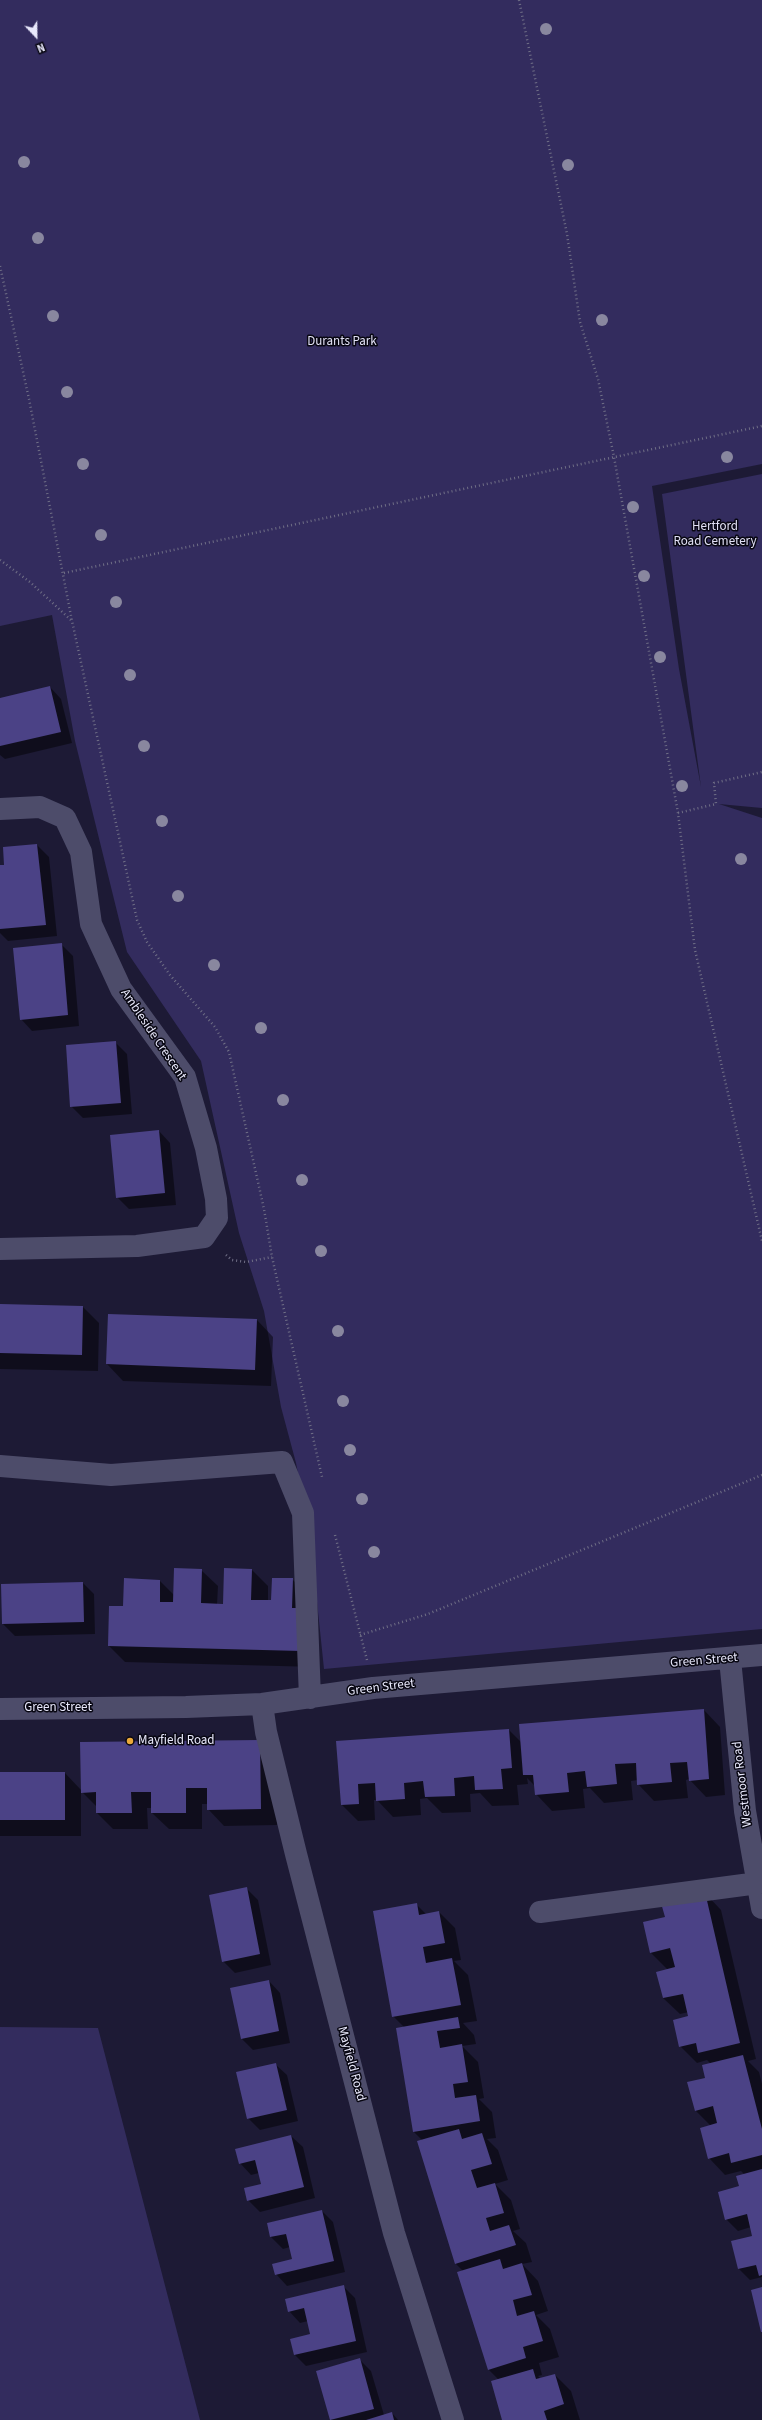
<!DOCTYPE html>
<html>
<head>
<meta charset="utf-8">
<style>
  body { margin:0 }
  #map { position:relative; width:762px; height:2420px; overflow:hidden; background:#1d1a35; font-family:"Source Sans 3",sans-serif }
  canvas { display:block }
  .north { position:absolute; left:16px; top:16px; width:40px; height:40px; -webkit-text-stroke:3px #080712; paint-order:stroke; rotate:158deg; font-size:11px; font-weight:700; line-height:16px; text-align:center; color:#e9e9fc }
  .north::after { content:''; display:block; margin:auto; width:14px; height:18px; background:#e9e9fc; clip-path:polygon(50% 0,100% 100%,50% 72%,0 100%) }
</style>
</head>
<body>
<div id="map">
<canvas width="762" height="2420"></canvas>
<div class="north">N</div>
</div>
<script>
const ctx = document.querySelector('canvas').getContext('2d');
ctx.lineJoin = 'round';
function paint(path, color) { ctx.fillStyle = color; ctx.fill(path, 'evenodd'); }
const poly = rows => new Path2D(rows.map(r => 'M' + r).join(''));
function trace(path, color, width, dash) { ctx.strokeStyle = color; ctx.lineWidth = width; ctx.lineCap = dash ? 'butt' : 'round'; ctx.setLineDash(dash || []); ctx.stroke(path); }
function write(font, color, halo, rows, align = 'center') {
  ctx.font = font + ' "Source Sans 3",sans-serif'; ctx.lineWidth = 3; ctx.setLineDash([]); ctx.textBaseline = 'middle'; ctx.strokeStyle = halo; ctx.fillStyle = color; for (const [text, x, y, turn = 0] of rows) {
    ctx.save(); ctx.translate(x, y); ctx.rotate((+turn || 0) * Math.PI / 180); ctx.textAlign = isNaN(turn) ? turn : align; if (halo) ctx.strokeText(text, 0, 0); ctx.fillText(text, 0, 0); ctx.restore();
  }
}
paint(poly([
  [0,0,762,0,762,464,652,486,679,669,701,787,662,494,762,474,762,808,719,804,762,818,762,1629,324,1669,310,1535,296,1463,281,1407,264,1311,239,1233,201,1061,127,952,75,741,52,615,0,626],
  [0,2027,98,2028,200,2420,0,2420]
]), '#332c5e');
paint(poly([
  [50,687,61,699,72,743,5,759,0,755,0,699],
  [37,845,49,857,57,936,8,941,0,933,0,866,6,866],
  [61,944,73,956,79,1026,32,1031,21,1019],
  [115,1042,127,1054,132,1114,83,1118,71,1106],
  [159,1131,170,1143,176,1205,129,1209,117,1197],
  [0,1305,83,1307,99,1323,98,1371,0,1369],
  [109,1315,257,1320,273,1337,271,1386,123,1381,107,1364],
  [201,1570,218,1586,217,1605,224,1605,252,1570,268,1586,268,1601,272,1601,292,1579,309,1596,317,1667,125,1662,109,1646,124,1607,160,1581,174,1595],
  [83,1583,94,1594,95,1634,15,1636,3,1624,2,1585],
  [704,1710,720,1727,725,1795,706,1797,689,1779,686,1780,688,1798,654,1801,638,1784,638,1780,631,1781,633,1800,604,1803,590,1788,583,1789,585,1808,552,1811,536,1794,535,1786,527,1778,528,1784,517,1785,519,1805,492,1806,480,1793,470,1794,471,1812,442,1813,427,1798,420,1799,421,1815,393,1817,377,1800,374,1800,375,1820,358,1821,342,1805,338,1742,509,1730,521,1742],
  [260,1741,276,1757,277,1825,224,1826,208,1809,208,1804,202,1804,202,1829,169,1829,152,1813,152,1808,147,1808,148,1829,113,1829,97,1813,97,1807,81,1791,81,1836,0,1836,0,1773,65,1773,82,1791],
  [246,1888,258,1900,271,1965,235,1973,223,1961],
  [705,1893,721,1910,756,2059,748,2061,759,2072,762,2084,762,2277,750,2280,739,2269,753,2237,751,2227,738,2231,726,2219,745,2175,741,2171,725,2175,709,2158,711,2126,696,2111,688,2083,706,2079,711,2064,707,2060,697,2063,680,2046,690,2017,689,2012,680,2014,663,1998,668,1970,651,1953,644,1923,666,1918],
  [416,1904,426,1914,439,1912,455,1928,461,1960,454,1961,468,1975,477,2021,463,2023,474,2035,476,2044,462,2046,478,2062,484,2098,479,2099,492,2112,496,2138,487,2139,498,2150,508,2180,495,2184,511,2200,520,2229,513,2231,526,2243,532,2262,522,2264,538,2281,548,2311,536,2315,550,2329,559,2357,539,2363,542,2375,538,2376,541,2379,555,2375,571,2391,580,2420,503,2420,499,2380,489,2370,463,2271,456,2264,423,2141,414,2132,404,2027,393,2016],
  [269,1981,280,1993,290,2043,253,2050,242,2039],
  [275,2064,287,2075,298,2121,260,2130,248,2118],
  [291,2136,303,2147,315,2198,260,2212,248,2200,262,2185,259,2173,251,2175,240,2163],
  [322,2211,333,2222,345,2272,287,2286,276,2274,293,2260,290,2247,283,2249,271,2237,268,2223],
  [343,2286,355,2298,367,2352,306,2366,295,2355,311,2335,308,2321,300,2323,289,2311],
  [359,2359,371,2371,384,2415,392,2413,398,2420,331,2420,317,2371]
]), '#0007');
paint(poly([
  [50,686,61,732,0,746,0,698],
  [37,844,46,925,0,929,0,865,4,865,3,847],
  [62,943,68,1015,20,1020,13,948],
  [116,1041,121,1103,70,1107,66,1045],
  [159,1130,165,1193,116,1198,110,1135],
  [0,1304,83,1306,82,1355,0,1353],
  [108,1314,257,1319,255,1370,106,1364],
  [174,1568,202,1569,201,1603,223,1604,224,1568,252,1569,251,1600,271,1600,272,1578,293,1578,292,1608,302,1608,301,1651,108,1646,109,1606,123,1606,124,1578,160,1580,160,1602,173,1602],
  [83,1582,84,1622,2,1624,1,1584],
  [704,1709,709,1779,689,1781,687,1762,670,1763,672,1782,637,1785,636,1763,615,1764,617,1784,587,1787,585,1771,567,1773,569,1792,535,1795,533,1775,523,1775,519,1724],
  [509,1729,512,1768,501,1769,503,1789,475,1790,474,1776,454,1778,455,1796,425,1797,423,1781,404,1783,405,1799,376,1801,375,1783,358,1784,359,1804,341,1805,336,1741],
  [260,1740,261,1809,207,1810,207,1788,186,1788,186,1813,151,1813,151,1792,131,1792,132,1813,96,1813,96,1792,81,1793,80,1742],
  [0,1772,65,1772,65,1820,0,1820],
  [247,1887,260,1954,222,1962,209,1895],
  [705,1892,740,2043,698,2053,696,2043,679,2047,673,2020,688,2016,683,1994,663,1998,656,1972,675,1967,670,1948,650,1953,643,1922,665,1917,661,1903],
  [417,1903,419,1915,439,1911,445,1943,423,1947,426,1963,452,1958,461,2005,392,2017,373,1911],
  [269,1980,279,2031,241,2039,230,1988],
  [458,2017,460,2028,437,2031,440,2048,462,2044,468,2082,453,2084,455,2098,476,2095,480,2121,413,2132,396,2028],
  [743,2055,762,2129,762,2155,731,2163,729,2153,708,2159,700,2128,717,2123,713,2106,695,2111,687,2082,705,2078,702,2065],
  [276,2063,287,2110,247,2119,236,2072],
  [459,2129,462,2139,482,2133,492,2164,471,2170,477,2188,495,2183,504,2213,486,2218,490,2231,509,2225,516,2245,455,2264,417,2141],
  [291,2135,304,2187,247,2201,244,2188,261,2184,255,2160,239,2164,235,2149],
  [762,2169,762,2275,759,2276,756,2265,738,2269,731,2241,752,2236,747,2214,725,2220,718,2192,739,2186,736,2176],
  [322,2210,334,2261,275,2275,272,2264,292,2259,286,2234,270,2237,267,2223],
  [500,2259,503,2269,522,2263,532,2295,513,2300,517,2316,534,2311,543,2341,523,2347,526,2358,488,2370,457,2272],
  [344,2285,356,2341,294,2355,290,2339,310,2334,304,2308,288,2312,285,2299],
  [762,2287,762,2332,761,2332,751,2290],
  [360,2358,374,2409,330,2420,316,2371],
  [533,2369,536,2379,555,2374,564,2404,544,2411,547,2420,502,2420,491,2381],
  [392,2412,394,2420,366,2420]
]), '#4b4286');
trace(poly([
  [519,0,567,234,580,322,598,379,614,457,678,813,695,950,762,1241],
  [0,266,29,399,72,621,137,920,147,942,170,975,215,1027,229,1052,264,1209,272,1257,322,1477],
  [0,560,30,582,72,621],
  [64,573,762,426],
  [678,813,716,804,714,783,762,772],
  [226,1255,232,1260,246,1262,272,1257],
  [335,1535,367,1660],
  [360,1635,428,1614,762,1475]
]), '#706f86', 2.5, [1, 3]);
trace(poly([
  [0,809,40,807,65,818,81,852,91,924,121,989,185,1077,206,1148,216,1199,217,1218,204,1237,137,1246,0,1249],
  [0,1466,111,1475,282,1462,303,1513,310,1698],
  [730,1659,745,1811,762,1908],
  [262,1704,266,1732,296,1854,394,2233,453,2420],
  [0,1709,186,1707,262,1704,373,1688,762,1655],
  [540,1912,758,1883]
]), '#4d4c6a', 22);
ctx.fillStyle = '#89879f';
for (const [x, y] of [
  [546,29],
  [24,162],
  [568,165],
  [38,238],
  [53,316],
  [602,320],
  [67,392],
  [727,457],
  [83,464],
  [633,507],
  [101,535],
  [644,576],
  [116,602],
  [660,657],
  [130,675],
  [144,746],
  [682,786],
  [162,821],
  [741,859],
  [178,896],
  [214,965],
  [261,1028],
  [283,1100],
  [302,1180],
  [321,1251],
  [338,1331],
  [343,1401],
  [350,1450],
  [362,1499],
  [374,1552]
]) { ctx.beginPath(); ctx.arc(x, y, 6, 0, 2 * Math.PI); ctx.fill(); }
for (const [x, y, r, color] of [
  [130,1741,4,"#eba939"]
]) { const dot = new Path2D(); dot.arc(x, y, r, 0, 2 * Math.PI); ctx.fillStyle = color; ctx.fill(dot); trace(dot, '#080712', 1.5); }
write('13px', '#e1e0f5', '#080712', [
  ["Durants Park",342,342],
  ["Hertford",715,527],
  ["Road Cemetery",715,542]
]);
write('13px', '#e9e9fc', '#080712', [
  ["Ambleside Crescent",153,1035,56],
  ["Green Street",704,1661,-5],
  ["Green Street",381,1688,-7],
  ["Green Street",58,1708],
  ["Westmoor Road",743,1784,-97],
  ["Mayfield Road",351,2064,75]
]);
write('13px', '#e9e9fc', '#080712', [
  ["Mayfield Road",138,1741]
], 'left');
</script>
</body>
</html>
